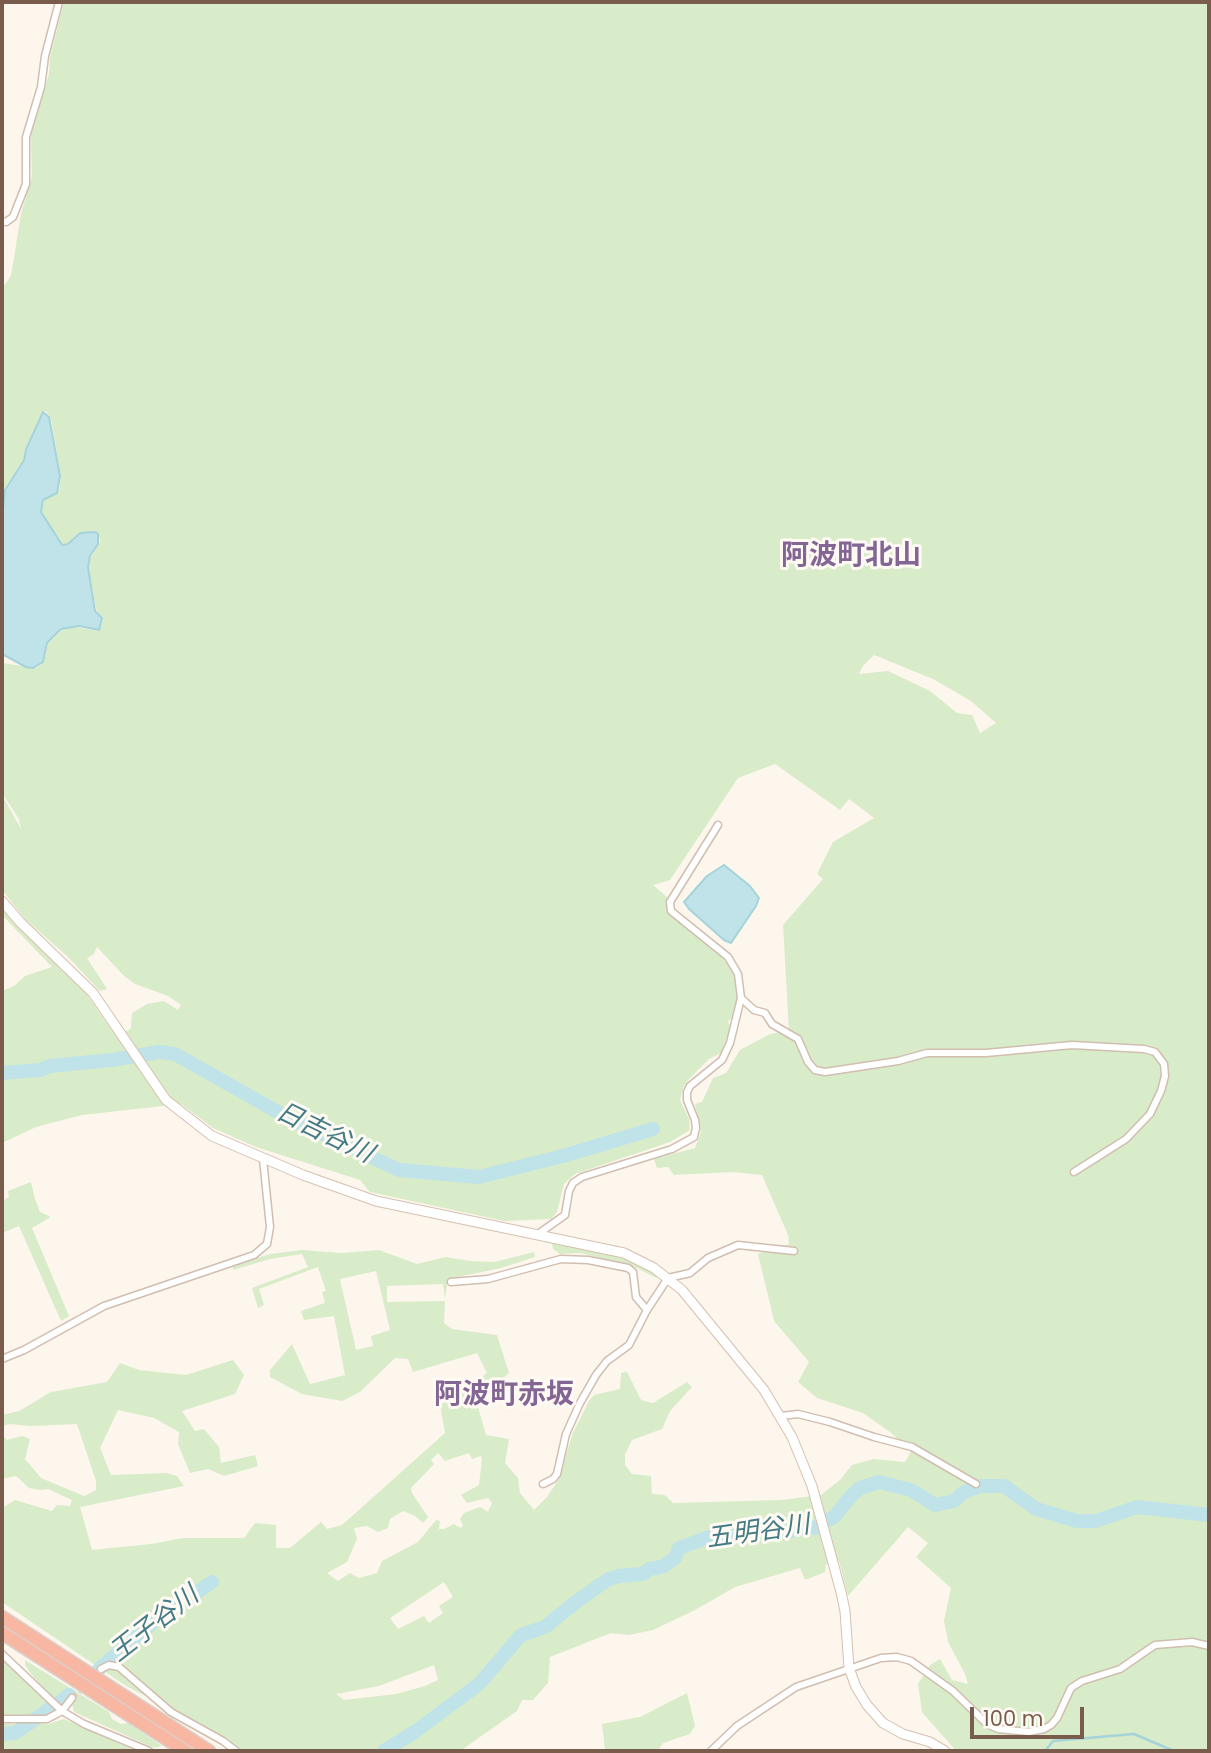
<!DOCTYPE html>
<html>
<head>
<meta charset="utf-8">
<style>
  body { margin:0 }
  #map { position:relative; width:1211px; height:1753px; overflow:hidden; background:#fdf6ec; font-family:Poppins,sans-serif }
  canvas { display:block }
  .frame { position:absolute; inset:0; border:4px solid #7a5c4d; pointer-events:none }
  .scale { position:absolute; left:970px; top:1707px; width:114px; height:32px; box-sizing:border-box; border:4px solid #7a5c4d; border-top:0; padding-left:9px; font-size:21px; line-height:24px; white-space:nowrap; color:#7a5c4d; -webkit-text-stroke:5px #fffaf3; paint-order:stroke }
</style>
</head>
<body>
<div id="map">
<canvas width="1211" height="1753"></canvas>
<div class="frame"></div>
<div class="scale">100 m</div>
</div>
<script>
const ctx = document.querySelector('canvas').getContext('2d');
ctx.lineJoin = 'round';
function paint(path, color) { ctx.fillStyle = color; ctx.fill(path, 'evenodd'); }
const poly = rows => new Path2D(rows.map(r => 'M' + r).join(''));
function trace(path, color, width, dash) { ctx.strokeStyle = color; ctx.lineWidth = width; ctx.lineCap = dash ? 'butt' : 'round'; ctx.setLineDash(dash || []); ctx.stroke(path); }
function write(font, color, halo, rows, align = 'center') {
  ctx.font = font + ' Poppins,"Noto Sans JP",sans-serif'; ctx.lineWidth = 6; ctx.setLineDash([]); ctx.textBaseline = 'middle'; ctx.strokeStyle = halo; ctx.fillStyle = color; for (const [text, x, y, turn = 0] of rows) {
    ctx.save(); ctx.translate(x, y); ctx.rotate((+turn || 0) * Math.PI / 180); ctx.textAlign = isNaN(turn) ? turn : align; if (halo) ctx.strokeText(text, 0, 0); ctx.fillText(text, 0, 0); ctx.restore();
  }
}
paint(poly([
  [64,2,1209,2,1209,1751,956,1751,922,1712,918,1684,930,1665,940,1659,952,1680,968,1684,965,1674,948,1642,944,1621,951,1588,916,1557,928,1543,908,1527,848,1596,839,1561,826,1564,825,1572,805,1580,800,1568,735,1587,695,1610,653,1630,629,1635,611,1633,550,1657,548,1683,533,1700,522,1700,517,1711,460,1751,242,1751,224,1737,126,1686,2,1602,2,1508,15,1500,52,1511,57,1505,70,1506,72,1500,48,1489,40,1490,29,1488,16,1476,2,1479,2,1435,7,1440,22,1436,30,1439,25,1459,41,1478,84,1496,96,1490,96,1481,77,1424,30,1426,10,1424,2,1426,2,1415,19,1411,51,1392,107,1382,120,1363,139,1370,186,1375,233,1360,244,1375,235,1394,182,1411,195,1431,204,1429,219,1447,221,1463,255,1455,258,1466,224,1476,208,1469,190,1473,178,1444,179,1432,154,1418,118,1410,100,1448,111,1475,166,1473,177,1476,184,1486,80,1507,92,1550,151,1544,183,1538,244,1538,255,1523,276,1525,276,1548,290,1548,321,1522,327,1529,342,1525,445,1433,440,1405,487,1373,477,1353,413,1372,408,1359,395,1358,360,1392,342,1401,302,1394,270,1377,270,1370,292,1344,310,1384,345,1375,334,1316,304,1320,301,1311,325,1303,322,1292,326,1291,318,1267,259,1289,264,1305,258,1308,252,1288,308,1267,302,1254,270,1259,233,1270,233,1266,270,1254,302,1250,341,1253,379,1250,417,1264,446,1257,470,1261,494,1262,534,1252,535,1257,501,1268,448,1279,445,1298,443,1284,387,1286,387,1302,445,1301,444,1323,452,1329,497,1335,509,1373,476,1400,486,1435,509,1439,505,1463,518,1478,520,1493,534,1510,547,1497,559,1479,572,1435,589,1401,594,1395,620,1389,621,1373,627,1372,641,1400,653,1403,687,1382,692,1387,670,1411,662,1429,632,1440,625,1455,625,1465,632,1474,651,1476,652,1494,665,1495,673,1503,781,1500,821,1495,840,1480,852,1465,873,1459,905,1462,911,1452,890,1432,863,1413,817,1398,798,1382,809,1362,774,1321,758,1254,789,1244,788,1235,762,1175,733,1172,674,1175,668,1167,657,1168,654,1159,695,1148,701,1132,695,1104,702,1102,713,1078,726,1073,740,1050,770,1034,789,1031,783,925,823,879,817,874,833,842,874,818,849,799,840,810,775,764,738,778,670,880,653,885,668,898,668,913,720,954,734,974,738,997,734,1017,729,1020,728,1023,731,1026,721,1053,709,1059,689,1079,683,1088,680,1100,689,1119,690,1130,670,1142,575,1174,564,1184,557,1212,551,1219,504,1221,370,1192,360,1180,256,1147,213,1128,181,1104,82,1115,36,1127,2,1143,2,991,14,986,25,976,52,967,2,915,2,906,85,992,117,1038,131,1028,132,1013,147,1004,164,1001,178,1010,181,1005,168,996,135,984,123,975,97,947,94,954,87,958,107,989,100,991,68,957,25,919,2,890,2,795,21,829,19,819,2,793,2,663,36,668,44,662,48,644,62,630,74,627,99,631,103,619,96,609,89,567,90,559,100,542,98,533,79,532,68,543,61,544,49,527,42,511,44,500,59,491,61,477,51,419,46,411,42,412,25,448,23,459,3,491,2,498,2,288,11,276,21,214,32,176,31,134,49,74,50,57],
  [874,655,933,679,971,701,996,723,980,733,972,715,957,713,930,691,888,671,859,674,863,666],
  [376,1271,390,1330,371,1336,373,1346,356,1350,340,1279],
  [469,1453,472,1459,481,1456,482,1459,479,1485,461,1495,467,1503,488,1498,492,1503,488,1512,480,1507,464,1513,460,1519,463,1526,460,1528,454,1524,444,1529,439,1529,440,1521,436,1520,418,1542,382,1561,377,1573,359,1578,350,1573,338,1581,327,1573,347,1562,357,1539,354,1528,367,1526,378,1532,388,1528,390,1519,403,1511,415,1516,423,1523,428,1517,412,1493,411,1488,434,1464,431,1460,438,1453,445,1461],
  [444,1582,453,1597,439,1606,443,1613,429,1623,424,1616,398,1629,390,1618],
  [434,1665,438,1680,425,1686,396,1694,344,1700,336,1694,379,1686],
  [31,1182,35,1199,40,1212,51,1217,32,1228,69,1316,61,1321,19,1226,2,1233,2,1201,9,1197,8,1191],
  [555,1243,608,1253,634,1262,658,1275,656,1278,637,1268,581,1253,560,1254,553,1249,552,1244],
  [2,1658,8,1663,50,1705,35,1715,28,1717,2,1716],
  [25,1660,109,1712,112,1719,121,1724,128,1723,162,1746,154,1748,74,1712,72,1704,76,1699,67,1692,55,1701,31,1674,25,1665],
  [687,1693,695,1726,690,1734,663,1743,658,1751,605,1751,602,1724,640,1717],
  [64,1719,136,1751,2,1751,2,1724,48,1724]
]), '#d8ecc9');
const water = poly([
  [43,412,49,417,60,476,57,493,43,500,41,512,62,545,68,544,80,533,95,532,98,534,98,544,90,556,88,567,95,611,102,618,99,630,79,626,61,629,47,643,43,662,33,668,26,667,2,654,2,519,5,490,24,460,26,449,43,412],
  [724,865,750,886,759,898,756,906,731,943,724,940,689,909,684,902,707,876,724,865]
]);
paint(water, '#bfe3e8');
trace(water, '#a5d3da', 2);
trace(poly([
  [1045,1751,1053,1741,1134,1734,1174,1751]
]), '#a5d3da', 2.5);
trace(poly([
  [2,1073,40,1070,50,1066,112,1060,159,1052,175,1054,292,1120,399,1170,479,1177,563,1156,653,1129],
  [99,1669,151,1624,212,1582],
  [60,1702,69,1695],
  [2,1734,15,1733,51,1708],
  [384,1751,416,1731,479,1684,521,1635,545,1627,572,1605,607,1580,618,1576,643,1574,649,1569,662,1567,675,1558,679,1548,712,1536,741,1535,765,1527,788,1532,806,1527,815,1528,835,1516,851,1496,860,1488,879,1482,911,1490,935,1505,954,1501,964,1492,981,1486,1004,1486,1036,1509,1077,1521,1096,1521,1137,1507,1209,1515]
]), '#bfe3e8', 14);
trace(poly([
  [72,1698,101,1669]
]), '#dcd0c4', 6, [6, 3]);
const street = poly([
  [2,221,6,222,13,217,26,184,26,137,41,87,45,56,59,2],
  [741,998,754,1010,765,1013,772,1024,798,1039,808,1062,815,1070,825,1072,898,1061,927,1053,986,1053,1072,1045,1144,1049,1155,1052,1164,1064,1165,1076,1161,1091,1150,1114,1126,1139,1074,1172],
  [538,1234,565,1215,569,1191,573,1183,582,1177,672,1149,694,1137,696,1128,695,1120,687,1100,687,1092,690,1086,722,1060,730,1043,741,998,738,974,728,957,671,911,670,902,718,825],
  [451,1282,488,1279,561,1259,588,1260,628,1268,633,1272,636,1297,647,1310],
  [2,1359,24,1350,104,1306,254,1255,267,1244,270,1227,263,1159],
  [781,1416,798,1414,830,1422,874,1437,912,1447,976,1484],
  [543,1484,553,1479,557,1474,566,1434,580,1403,596,1375,607,1361,629,1345,647,1310,668,1278,690,1273,708,1258,738,1245,794,1251],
  [2,1654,62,1711,84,1724,149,1751],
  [101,1669,109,1665,119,1667,171,1712,223,1741,236,1751],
  [2,1719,47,1719,62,1711,72,1698],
  [711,1751,737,1726,796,1687,881,1658,897,1657,911,1661,953,1691,987,1724,998,1729,1029,1732,1044,1729,1051,1725,1057,1718,1071,1688,1082,1681,1120,1669,1155,1645,1192,1642,1209,1646]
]);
const secondary = poly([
  [2,901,20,922,93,993,166,1100,212,1136,303,1175,376,1201,624,1253,654,1268,682,1290,764,1390,792,1437,812,1486,841,1592,845,1611,849,1668,856,1687,867,1705,883,1723,903,1734,930,1742,945,1751]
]);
const highway = poly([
  [2,1617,209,1751],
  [2,1633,185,1751]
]);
trace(street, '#d1beb0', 9);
trace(secondary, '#d6c0b0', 11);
trace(highway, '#dad1cd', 15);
trace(street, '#fff', 6);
trace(secondary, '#fff', 9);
trace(highway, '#f7b7a3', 12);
write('italic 26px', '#437c86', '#fffaf3', [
  ["日吉谷川",324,1134,26],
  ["五明谷川",758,1533,-8],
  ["王子谷川",155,1625,-38]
]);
write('bold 28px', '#846695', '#fffaf3', [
  ["阿波町北山",851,557],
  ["阿波町赤坂",504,1396]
]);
</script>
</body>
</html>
